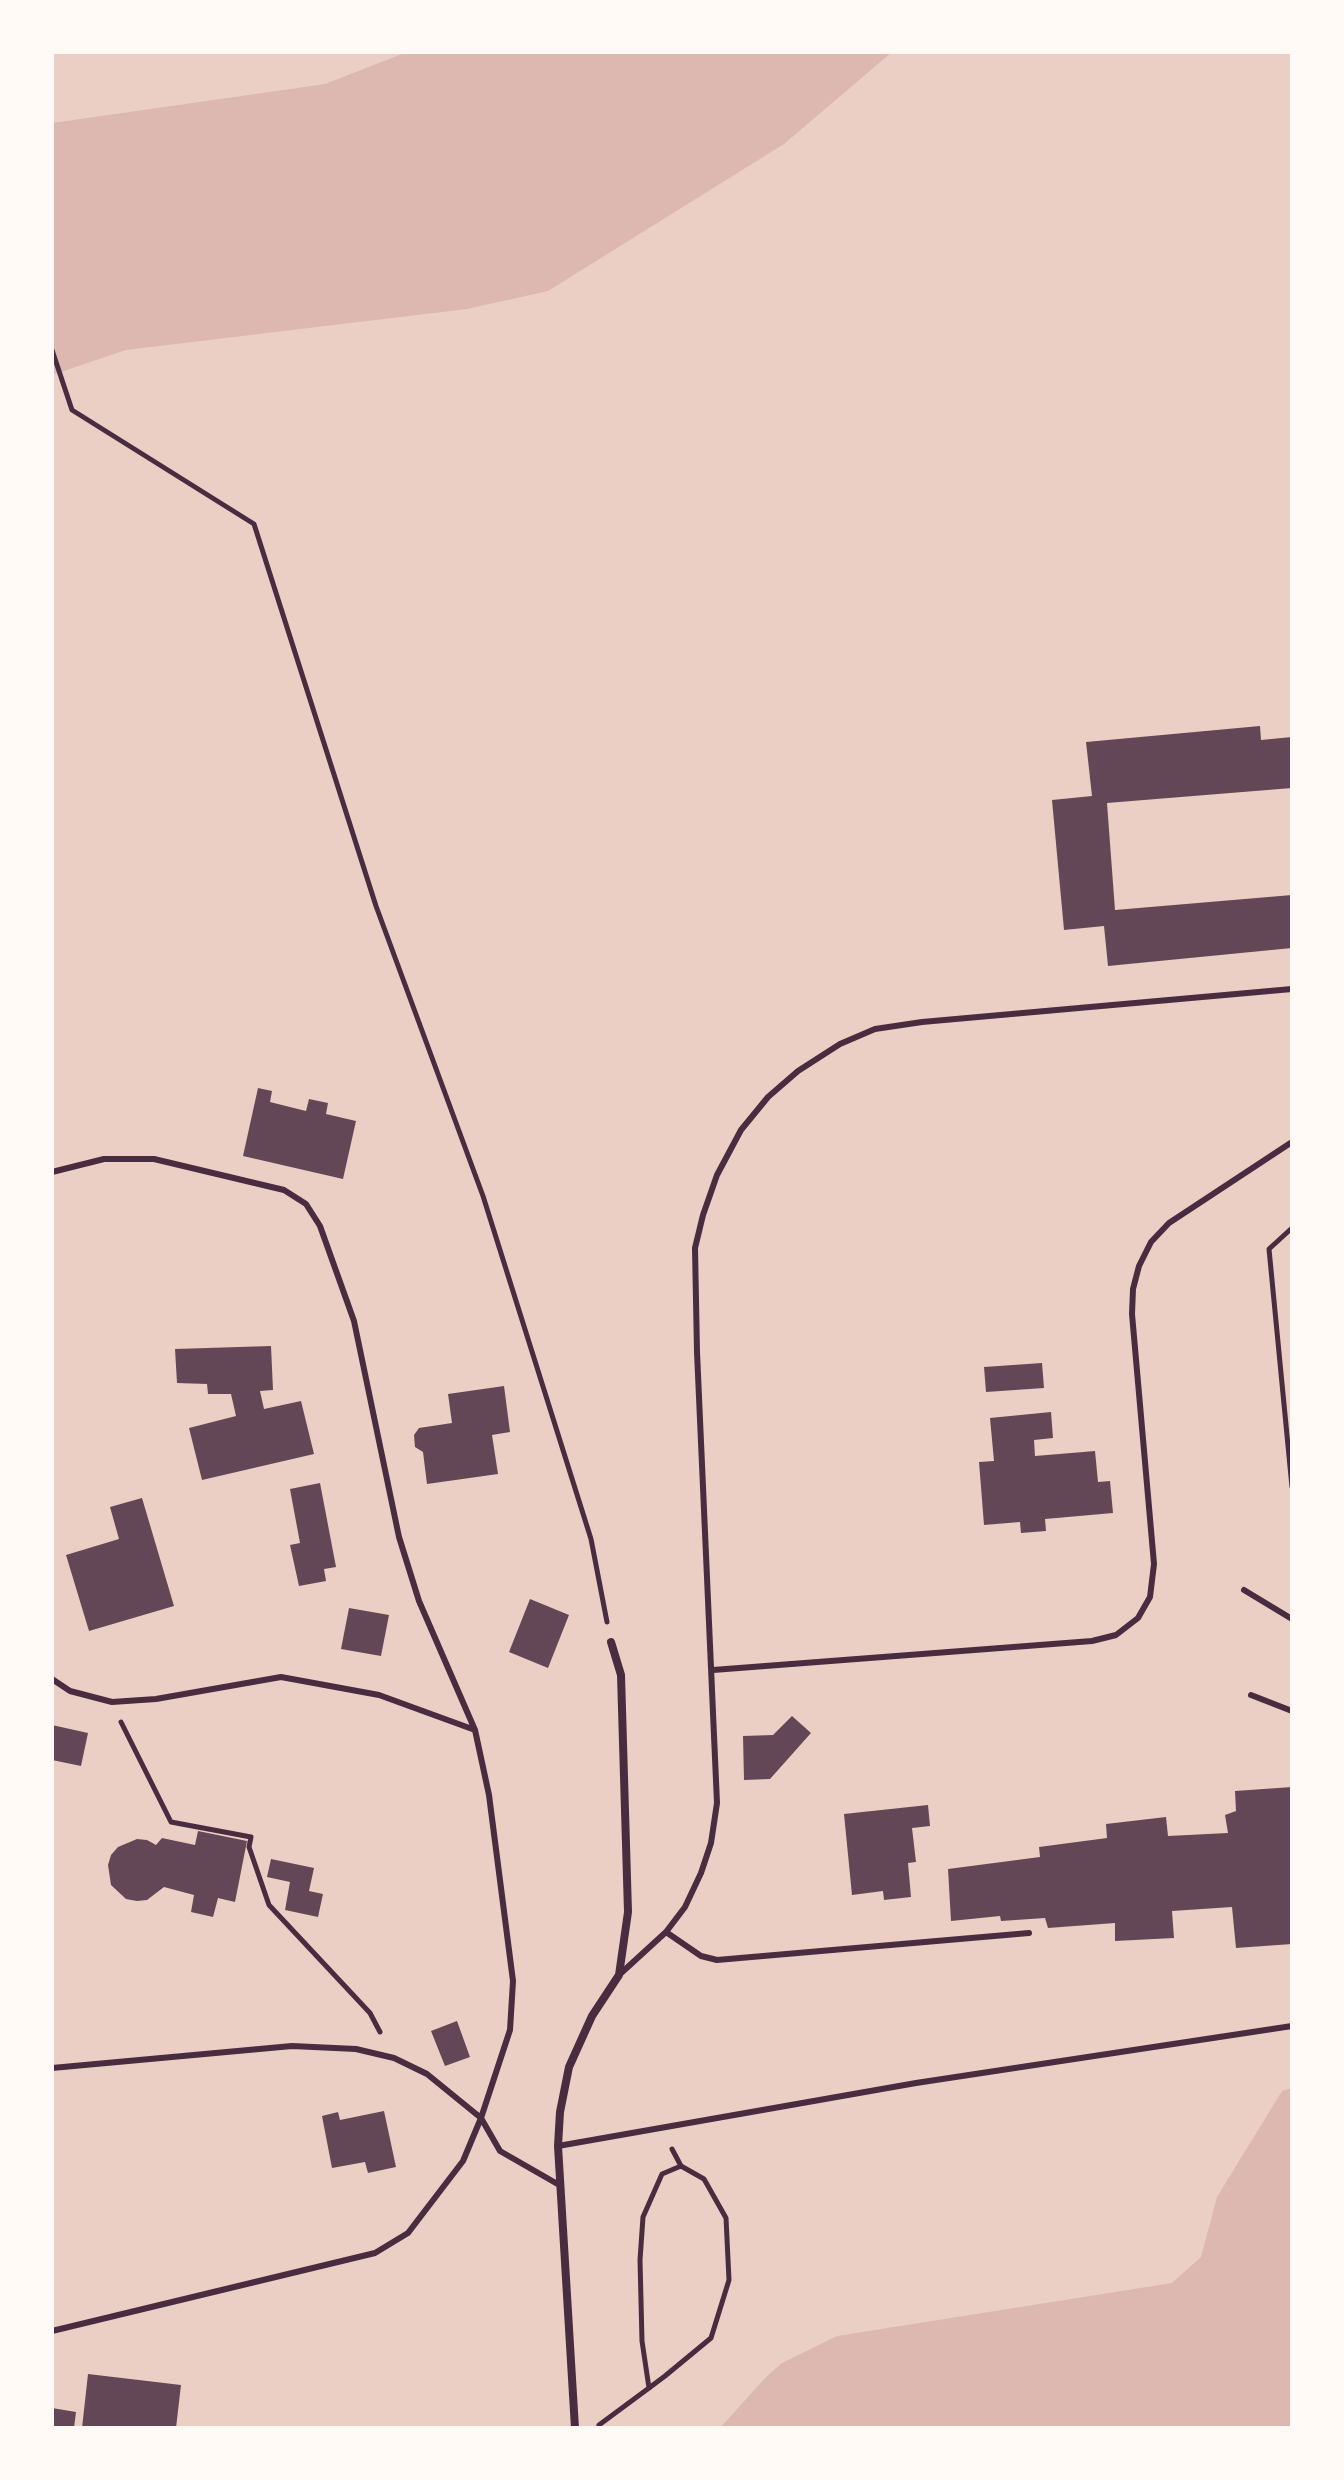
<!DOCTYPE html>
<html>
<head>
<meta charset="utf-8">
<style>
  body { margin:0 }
  #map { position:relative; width:1344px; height:2480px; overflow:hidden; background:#f7e1d7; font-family:Commissioner,sans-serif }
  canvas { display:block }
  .frame { position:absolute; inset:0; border:54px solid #fffaf5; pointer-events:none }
</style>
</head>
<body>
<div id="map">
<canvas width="1344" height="2480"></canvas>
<div class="frame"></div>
</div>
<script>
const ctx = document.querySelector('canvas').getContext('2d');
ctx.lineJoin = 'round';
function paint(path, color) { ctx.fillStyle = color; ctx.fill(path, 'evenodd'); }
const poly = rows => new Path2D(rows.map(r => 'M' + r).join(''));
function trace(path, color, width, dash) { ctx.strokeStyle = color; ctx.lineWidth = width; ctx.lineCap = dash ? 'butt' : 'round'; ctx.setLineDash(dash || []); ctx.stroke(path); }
paint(poly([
  [52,52,1292,52,1292,2428,52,2428]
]), '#ebcfc5');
paint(poly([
  [407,52,892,52,784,144,548,291,467,309,126,350,52,375,52,123,325,84],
  [1292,2088,1292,2428,720,2428,767,2376,782,2363,837,2336,1172,2283,1201,2257,1217,2197,1282,2091]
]), '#dcb8b0');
paint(poly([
  [1260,726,1261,740,1292,737,1292,788,1107,803,1115,910,1292,895,1292,948,1108,966,1104,926,1064,930,1052,800,1092,796,1086,742],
  [258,1088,272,1091,270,1102,306,1111,309,1099,328,1103,326,1114,356,1121,343,1179,243,1156],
  [271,1346,273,1390,260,1391,264,1409,301,1401,314,1454,202,1480,189,1428,236,1416,231,1394,208,1394,207,1384,177,1383,175,1349],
  [1042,1363,1044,1388,986,1392,984,1367],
  [504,1386,510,1432,492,1435,498,1474,427,1484,423,1452,415,1447,414,1435,419,1428,452,1423,448,1394],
  [1051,1412,1053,1438,1034,1440,1035,1456,1095,1451,1098,1482,1110,1481,1113,1513,1045,1519,1046,1531,1021,1533,1020,1522,984,1525,979,1462,994,1461,990,1418],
  [320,1483,336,1567,324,1569,326,1581,299,1586,290,1545,300,1543,290,1489],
  [142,1498,174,1606,89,1631,66,1555,119,1539,110,1507],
  [530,1599,569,1615,548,1668,509,1652],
  [349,1608,389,1615,381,1656,341,1649],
  [792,1716,811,1733,770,1779,744,1780,743,1736,773,1735],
  [52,1725,88,1733,81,1766,52,1760],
  [1292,1787,1292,1944,1236,1948,1232,1907,1172,1911,1174,1938,1115,1941,1115,1923,1048,1928,1045,1918,1001,1921,1000,1916,951,1921,948,1869,1040,1857,1039,1847,1107,1838,1106,1824,1166,1817,1168,1836,1228,1833,1225,1815,1236,1811,1235,1791],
  [928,1805,930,1826,912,1828,916,1862,908,1863,911,1897,884,1900,883,1891,852,1895,844,1814],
  [198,1831,247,1841,235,1902,218,1898,213,1917,191,1912,194,1895,164,1887,147,1900,137,1901,126,1899,111,1885,108,1865,111,1855,118,1847,137,1839,147,1840,156,1845,162,1838,195,1845],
  [271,1859,314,1868,309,1891,323,1894,318,1917,285,1910,290,1882,267,1877],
  [457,2021,470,2057,445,2066,431,2031],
  [384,2111,396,2167,368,2173,365,2162,332,2168,322,2116,338,2112,340,2120],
  [88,2374,181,2385,176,2428,82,2428],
  [52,2408,76,2412,74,2428,52,2428]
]), '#644757');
trace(poly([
  [52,350,72,410,254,524,376,906,483,1196,591,1539,607,1622],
  [1292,1228,1269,1249,1292,1487],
  [121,1722,171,1822,251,1837,249,1847,269,1905,370,2013,380,2032],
  [672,2149,681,2166],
  [599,2425,649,2388,665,2376,711,2338,729,2280,726,2218,704,2179,681,2166,662,2174,643,2217,640,2260,642,2341,649,2388]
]), '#4a2c40', 5);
trace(poly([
  [52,1172,104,1159,154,1159,284,1190,306,1204,320,1226,354,1321,399,1537,419,1601,475,1730,489,1795,513,1981,510,2030,481,2118,463,2161,408,2233,375,2253,52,2331],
  [1244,1590,1292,1619],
  [713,1670,1092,1641,1116,1635,1138,1618,1150,1597,1154,1564,1132,1314,1133,1289,1139,1266,1151,1242,1169,1223,1292,1142],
  [52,1679,70,1691,112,1702,156,1699,281,1677,379,1695,475,1730],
  [1251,1695,1292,1711],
  [666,1932,701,1956,717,1960,1029,1933],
  [619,1975,666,1932,685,1907,701,1873,711,1843,717,1803,697,1352,695,1248,703,1215,717,1175,741,1130,768,1097,798,1071,840,1044,875,1029,922,1022,1292,989],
  [52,2068,292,2046,356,2049,394,2058,427,2074,481,2118,500,2151,561,2186],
  [558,2146,916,2083,1292,2026]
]), '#4a2c40', 6);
trace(poly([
  [575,2428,558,2146,560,2112,569,2067,592,2016,619,1975,628,1912,621,1675,611,1642]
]), '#4a2c40', 8);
</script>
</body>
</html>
